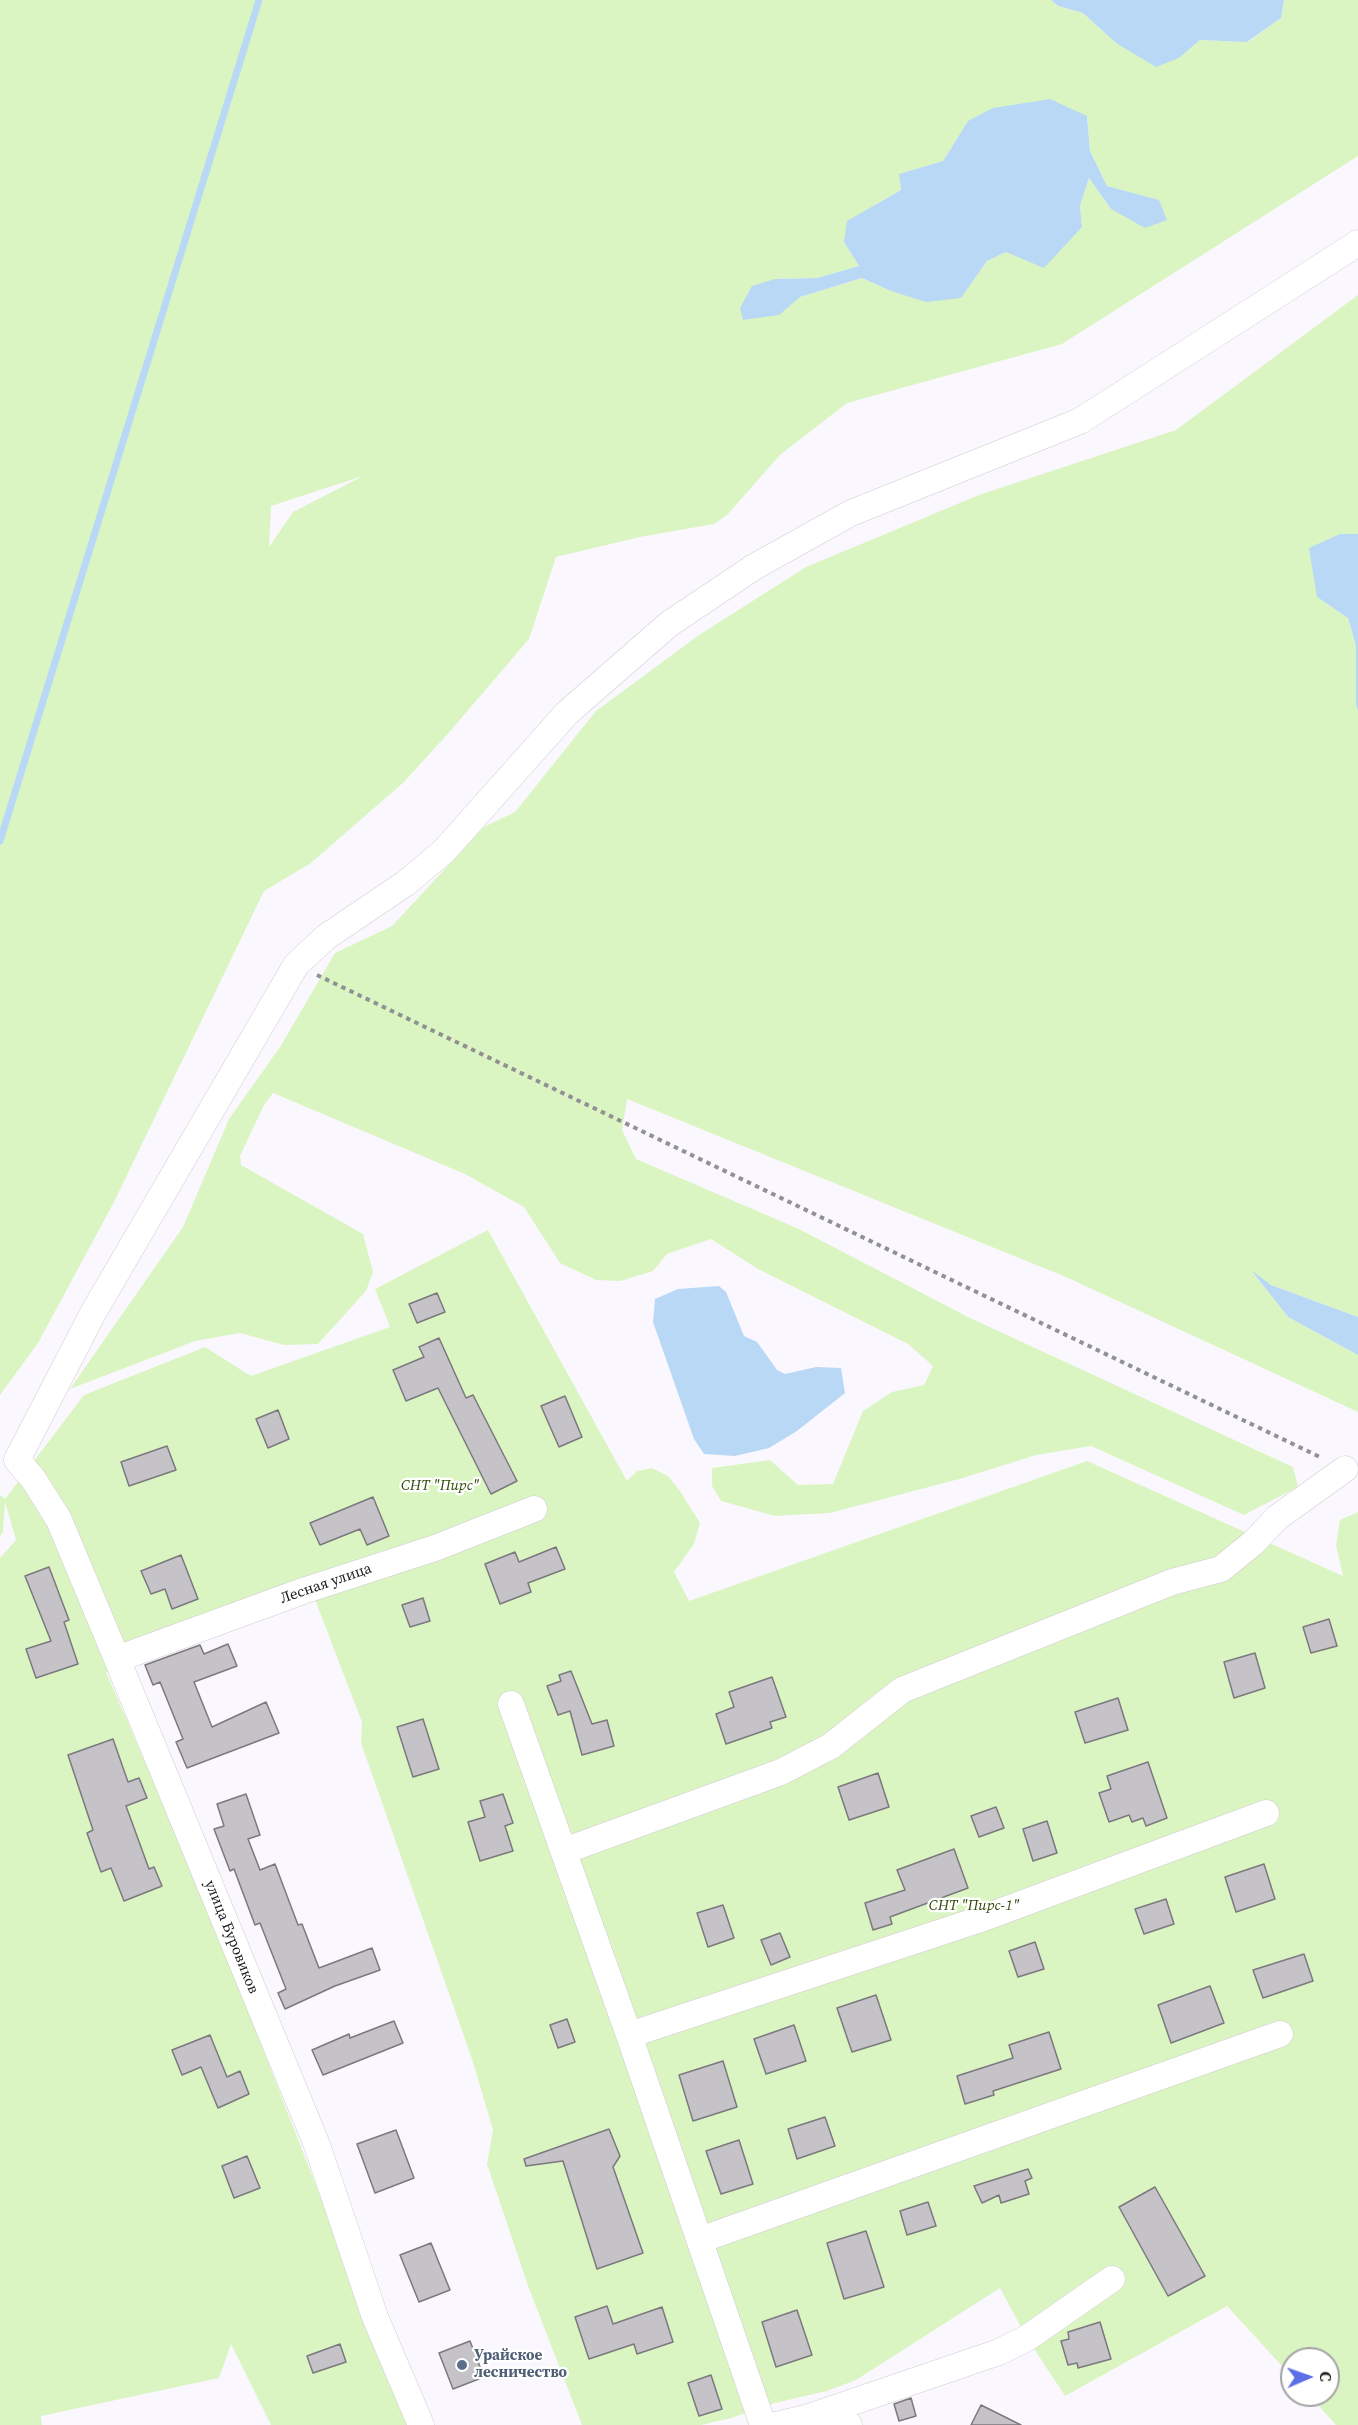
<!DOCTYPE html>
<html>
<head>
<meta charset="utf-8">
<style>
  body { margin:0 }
  #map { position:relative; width:1358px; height:2425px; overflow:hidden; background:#faf8fe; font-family:"Source Serif 4",serif }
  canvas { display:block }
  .north { position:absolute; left:1280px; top:2347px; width:60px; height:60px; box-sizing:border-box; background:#fff; border:2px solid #a4a3a4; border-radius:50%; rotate:88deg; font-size:16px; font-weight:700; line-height:24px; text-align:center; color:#1b1a1c }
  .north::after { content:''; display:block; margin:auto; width:21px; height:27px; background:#5d6fe6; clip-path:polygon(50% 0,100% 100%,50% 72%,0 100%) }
</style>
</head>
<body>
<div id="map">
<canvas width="1358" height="2425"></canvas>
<div class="north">С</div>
</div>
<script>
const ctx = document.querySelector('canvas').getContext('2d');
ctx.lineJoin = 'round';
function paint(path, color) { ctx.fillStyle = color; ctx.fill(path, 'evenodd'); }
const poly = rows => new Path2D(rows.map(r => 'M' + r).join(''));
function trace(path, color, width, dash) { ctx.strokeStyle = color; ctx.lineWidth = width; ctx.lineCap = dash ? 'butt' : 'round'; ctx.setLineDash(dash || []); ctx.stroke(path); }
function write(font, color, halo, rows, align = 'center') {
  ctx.font = font + ' "Source Serif 4",serif'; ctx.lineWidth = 4.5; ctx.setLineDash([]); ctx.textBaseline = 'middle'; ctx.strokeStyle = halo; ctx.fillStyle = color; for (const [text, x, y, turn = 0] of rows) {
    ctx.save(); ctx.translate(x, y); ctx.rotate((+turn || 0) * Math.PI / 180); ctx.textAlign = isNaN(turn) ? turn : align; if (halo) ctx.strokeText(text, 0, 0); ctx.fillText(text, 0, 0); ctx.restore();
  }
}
paint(poly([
  [0,0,1051,0,1058,6,1083,13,1116,43,1179,58,1200,40,1248,42,1281,18,1284,0,1358,0,1358,156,1062,344,847,403,780,455,727,515,714,524,640,537,556,557,529,639,452,729,404,782,311,863,264,891,114,1202,38,1343,0,1395],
  [1087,116,1090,151,1107,186,1158,200,1111,209,1089,178,1080,206,1082,227,1006,252,987,261,960,298,891,291,862,278,800,297,775,279,817,278,859,266,844,242,876,204,901,190,900,174,943,161,968,121],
  [363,476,293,512,269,547,271,506],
  [1358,295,1358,534,1339,534,1317,597,1348,618,1356,646,1356,705,1358,712,1358,1317,1271,1285,1253,1273,1288,1317,1358,1355,1358,1412,1066,1277,627,1099,622,1130,636,1159,799,1229,970,1318,1293,1467,1298,1487,1244,1515,1091,1446,1036,1455,963,1478,830,1513,775,1516,721,1501,712,1486,712,1468,770,1460,798,1485,833,1484,863,1411,892,1392,924,1385,933,1366,908,1344,758,1269,711,1239,667,1254,653,1271,620,1281,596,1280,560,1263,524,1207,465,1174,273,1093,264,1105,240,1156,241,1165,363,1234,373,1272,366,1291,318,1344,284,1345,240,1333,195,1341,70,1389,183,1227,229,1119,280,1047,335,953,392,926,484,827,515,812,596,711,699,635,806,567,979,495,1176,430],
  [488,1230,627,1481,637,1471,652,1468,668,1476,680,1491,700,1523,694,1544,674,1572,689,1601,1087,1461,1343,1576,1336,1545,1340,1520,1358,1512,1358,2425,1336,2425,1309,2395,1328,2395,1328,2359,1292,2359,1292,2377,1227,2306,1065,2396,1027,2338,1000,2288,856,2380,827,2391,775,2403,731,2418,701,2425,582,2425,528,2286,487,2164,493,2130,472,2059,361,1743,362,1722,314,1597,106,1672,208,1908,366,2314,412,2425,271,2425,231,2344,219,2378,41,2416,42,2425,0,2425,0,1558,16,1540,5,1502,3,1532,0,1536,0,1495,5,1499,84,1395,205,1347,251,1376,390,1327,375,1289]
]), '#dbf5c2');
paint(poly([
  [1051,0,1284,0,1281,18,1247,42,1200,40,1179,58,1156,67,1116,43,1083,13,1058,6],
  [1050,99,1087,116,1090,151,1107,186,1159,200,1167,220,1145,228,1111,209,1089,178,1080,206,1082,227,1044,268,1006,252,987,261,961,298,926,302,891,291,862,278,800,297,779,315,743,320,740,308,752,286,775,279,817,278,859,266,844,242,847,221,901,190,899,174,943,161,968,121,993,108],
  [1340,534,1358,534,1358,712,1356,705,1356,646,1348,618,1317,597,1309,548],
  [1251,1270,1271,1285,1358,1317,1358,1355,1288,1317],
  [719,1286,726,1292,744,1336,757,1342,777,1370,785,1374,816,1367,841,1368,845,1393,797,1431,769,1448,735,1456,704,1454,694,1439,653,1322,655,1299,678,1289]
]), '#b9d8f6');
trace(poly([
  [0,841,259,0]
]), '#b9d8f6', 7);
const building = poly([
  [437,1293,445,1312,417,1323,409,1304,437,1293],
  [439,1338,466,1398,473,1395,517,1481,491,1494,438,1388,406,1401,393,1370,424,1357,419,1347,439,1338],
  [565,1396,582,1437,559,1447,541,1406,565,1396],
  [278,1410,289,1439,268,1448,256,1419,278,1410],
  [167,1446,176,1470,129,1486,121,1462,167,1446],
  [373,1497,389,1536,367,1545,360,1529,320,1545,310,1523,373,1497],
  [556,1547,565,1569,528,1583,531,1592,500,1604,485,1564,515,1552,519,1562,556,1547],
  [181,1555,198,1599,172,1609,165,1589,151,1594,141,1571,181,1555],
  [49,1567,69,1620,64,1622,78,1664,36,1678,26,1649,51,1641,25,1576,49,1567],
  [423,1598,430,1621,410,1627,402,1605,423,1598],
  [1329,1619,1337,1646,1311,1653,1303,1627,1329,1619],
  [228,1644,237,1666,194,1682,212,1727,266,1702,279,1733,187,1768,176,1742,183,1739,160,1682,153,1685,145,1665,200,1645,204,1654,228,1644],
  [1255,1653,1265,1688,1234,1698,1224,1662,1255,1653],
  [571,1671,592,1724,607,1720,614,1746,582,1755,570,1711,558,1715,547,1686,561,1681,559,1675,571,1671],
  [772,1677,786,1717,770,1722,772,1728,726,1744,716,1714,734,1707,729,1692,772,1677],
  [1118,1698,1128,1730,1085,1743,1075,1712,1118,1698],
  [423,1719,439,1769,413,1777,397,1727,423,1719],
  [113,1739,128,1782,139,1778,147,1798,126,1806,149,1869,154,1867,162,1886,124,1901,111,1868,101,1872,87,1833,93,1830,68,1755,113,1739],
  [1148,1762,1167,1818,1146,1826,1143,1818,1132,1822,1129,1815,1109,1822,1099,1793,1111,1789,1107,1776,1148,1762],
  [878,1773,889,1807,849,1820,838,1787,878,1773],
  [246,1794,260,1835,248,1839,260,1870,275,1864,298,1925,302,1924,319,1968,372,1948,380,1970,335,1986,285,2009,278,1993,286,1989,260,1923,255,1925,234,1869,230,1871,214,1829,224,1826,217,1804,246,1794],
  [503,1794,513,1823,505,1826,513,1851,480,1861,468,1822,485,1817,480,1801,503,1794],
  [996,1807,1004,1828,979,1837,971,1816,996,1807],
  [1047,1821,1057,1853,1033,1861,1023,1829,1047,1821],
  [954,1849,968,1888,890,1917,892,1924,873,1930,865,1903,905,1890,897,1870,954,1849],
  [1264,1864,1275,1899,1236,1912,1225,1877,1264,1864],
  [1166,1899,1174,1924,1144,1934,1135,1909,1166,1899],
  [723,1905,734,1938,708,1947,697,1913,723,1905],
  [780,1933,790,1957,771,1965,761,1940,780,1933],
  [1035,1942,1044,1969,1018,1977,1009,1951,1035,1942],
  [1304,1954,1313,1981,1263,1998,1253,1970,1304,1954],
  [1210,1986,1224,2023,1171,2043,1158,2005,1210,1986],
  [876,1995,891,2040,852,2052,837,2008,876,1995],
  [567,2019,575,2042,558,2048,550,2025,567,2019],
  [394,2021,403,2043,323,2075,312,2050,349,2034,350,2038,394,2021],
  [794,2025,806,2061,766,2074,754,2039,794,2025],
  [1049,2032,1061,2069,993,2091,994,2095,965,2104,957,2076,1013,2058,1009,2045,1049,2032],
  [210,2035,227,2077,240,2071,249,2094,218,2108,201,2067,182,2075,172,2050,210,2035],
  [723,2061,737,2107,693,2121,679,2075,723,2061],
  [825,2117,835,2146,797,2159,788,2129,825,2117],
  [609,2129,620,2156,613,2167,643,2253,597,2269,563,2161,526,2166,524,2159,609,2129],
  [396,2130,414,2178,375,2193,357,2144,396,2130],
  [739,2140,753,2184,721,2194,706,2151,739,2140],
  [247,2156,260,2188,234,2198,222,2166,247,2156],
  [1028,2169,1032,2178,1025,2181,1029,2194,1001,2203,999,2195,982,2203,974,2186,1028,2169],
  [1155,2187,1205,2276,1168,2296,1119,2207,1155,2187],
  [928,2202,936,2226,907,2235,900,2211,928,2202],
  [866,2231,884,2287,844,2299,827,2243,866,2231],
  [431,2243,450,2290,419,2302,400,2255,431,2243],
  [607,2306,613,2324,662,2307,673,2342,637,2354,634,2344,589,2359,575,2317,607,2306],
  [797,2310,812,2355,776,2367,762,2322,797,2310],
  [1100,2322,1111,2359,1078,2368,1077,2363,1068,2365,1061,2341,1069,2339,1068,2332,1100,2322],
  [470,2341,484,2377,453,2389,439,2353,470,2341],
  [340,2344,346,2362,313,2373,307,2356,340,2344],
  [711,2375,722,2409,699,2416,688,2383,711,2375],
  [911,2398,916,2416,899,2421,894,2404,911,2398],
  [981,2405,1021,2425,971,2425,981,2405]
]);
paint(building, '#c5c3c8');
trace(building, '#7b797e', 1.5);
const minor = poly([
  [17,1460,93,1313,296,965,326,937,406,883,444,851,567,713,669,624,754,567,851,513,1080,421,1358,243],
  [17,1460,34,1480,59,1520,117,1659,317,2145,375,2317,421,2425],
  [117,1659,303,1591,435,1548,534,1509],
  [511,1704,629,2035,763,2425],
  [564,1851,781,1772,831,1746,902,1690,1172,1582,1221,1569,1253,1543,1278,1517,1345,1469],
  [629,2035,978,1920,1266,1813],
  [700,2240,1280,2034],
  [806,2418,999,2352,1027,2338,1112,2279],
  [776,2425,806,2418,849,2425]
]);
trace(minor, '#ceccd1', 27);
trace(poly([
  [317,975,1322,1458]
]), '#919094', 4, [4.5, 4.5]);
trace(minor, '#fff', 26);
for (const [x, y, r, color] of [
  [462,2365,6,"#5c6f8a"]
]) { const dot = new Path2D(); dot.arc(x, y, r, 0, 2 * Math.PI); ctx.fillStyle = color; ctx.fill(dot); trace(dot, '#fff', 2); }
write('italic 15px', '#314b08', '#fff', [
  ["СНТ \"Пирс\"",440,1486],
  ["СНТ \"Пирс-1\"",974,1906]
]);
write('15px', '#1b1a1c', '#fff', [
  ["Лесная улица",326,1584,-19],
  ["улица Буровиков",231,1937,68]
]);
write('bold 15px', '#4e5e75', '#fff', [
  ["Урайское",474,2356],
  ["лесничество",474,2373]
], 'left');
</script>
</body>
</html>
